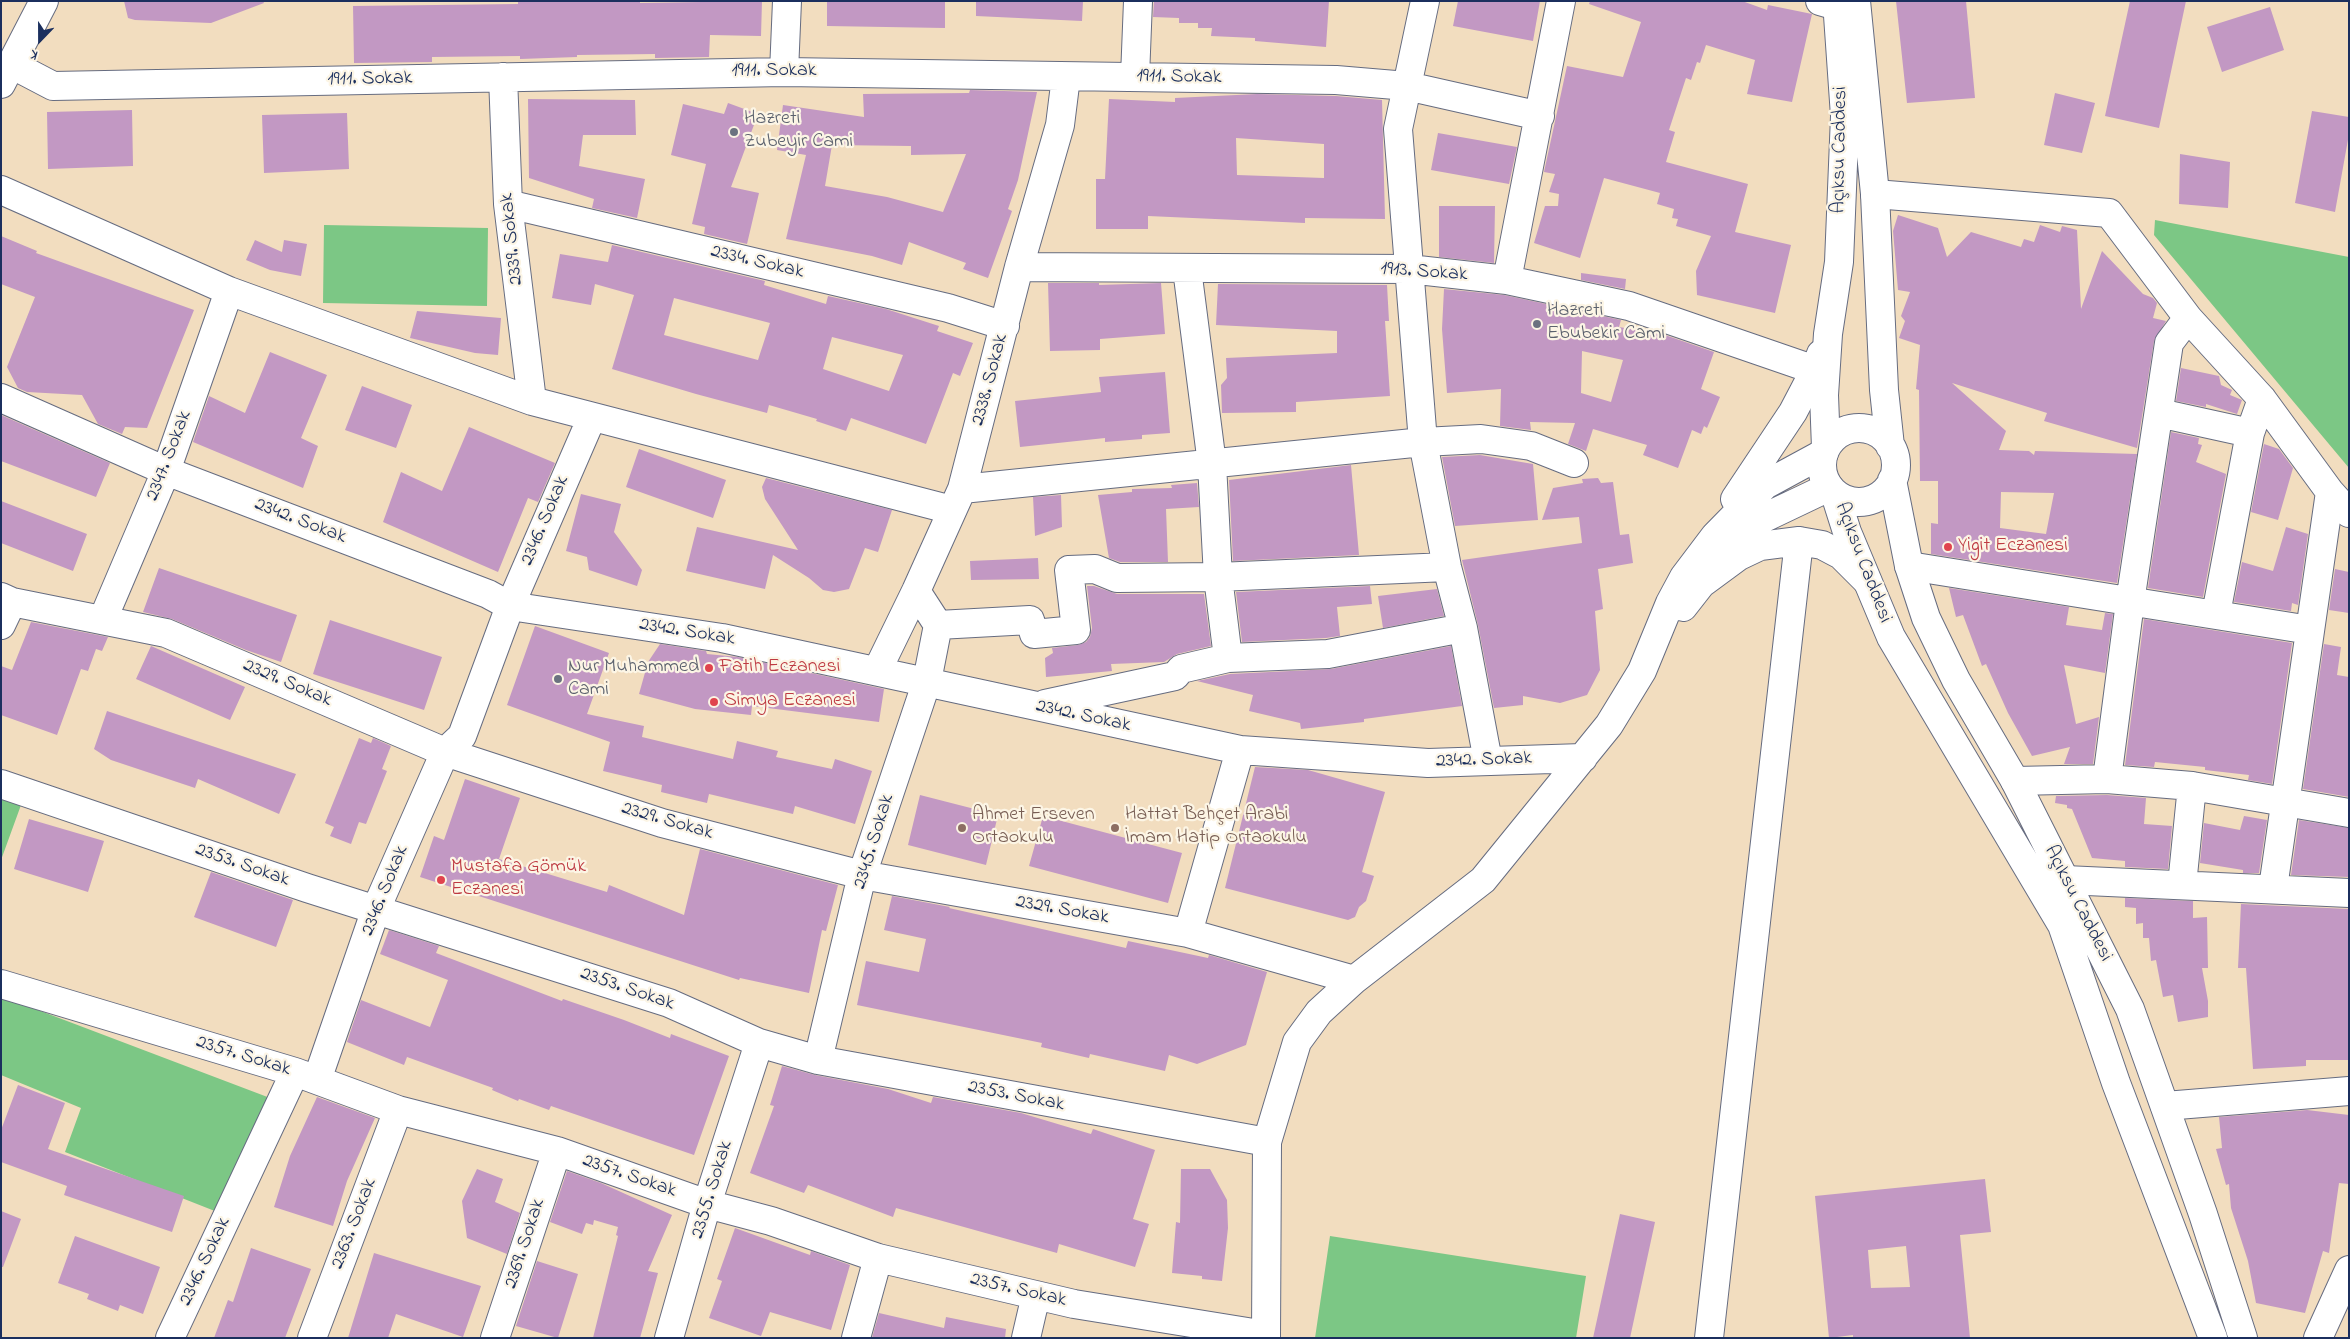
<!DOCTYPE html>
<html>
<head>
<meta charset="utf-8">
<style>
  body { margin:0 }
  #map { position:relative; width:2350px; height:1339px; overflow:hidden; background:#f2ddbf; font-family:"Indie Flower",sans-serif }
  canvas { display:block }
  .frame { position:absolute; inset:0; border:2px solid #1b2f5e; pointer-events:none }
  .north { position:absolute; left:15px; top:15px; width:50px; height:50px; -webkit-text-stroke:4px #fcf5e5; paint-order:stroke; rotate:202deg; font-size:14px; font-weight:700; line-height:20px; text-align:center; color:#1b2f5e }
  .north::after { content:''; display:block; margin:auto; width:18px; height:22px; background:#1b2f5e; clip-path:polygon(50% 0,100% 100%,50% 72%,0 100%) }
</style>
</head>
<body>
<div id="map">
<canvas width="2350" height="1339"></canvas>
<div class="frame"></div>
<div class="north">K</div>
</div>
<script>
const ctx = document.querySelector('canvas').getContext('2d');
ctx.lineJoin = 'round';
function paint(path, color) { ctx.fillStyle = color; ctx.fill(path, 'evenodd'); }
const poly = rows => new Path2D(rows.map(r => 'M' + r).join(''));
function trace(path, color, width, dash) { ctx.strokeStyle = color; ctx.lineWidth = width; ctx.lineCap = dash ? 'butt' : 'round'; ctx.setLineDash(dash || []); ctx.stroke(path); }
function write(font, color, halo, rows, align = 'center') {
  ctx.font = font + ' "Indie Flower",sans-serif'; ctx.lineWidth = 4.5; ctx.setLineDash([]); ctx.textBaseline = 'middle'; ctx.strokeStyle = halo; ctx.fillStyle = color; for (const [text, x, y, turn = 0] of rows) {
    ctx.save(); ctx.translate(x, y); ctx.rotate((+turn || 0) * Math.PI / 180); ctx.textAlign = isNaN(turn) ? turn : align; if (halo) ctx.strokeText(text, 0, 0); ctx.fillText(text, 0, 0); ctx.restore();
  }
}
paint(poly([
  [2155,220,2349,257,2349,468,2154,235],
  [324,225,488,228,487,306,323,303],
  [1,798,21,805,1,860],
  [1,996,278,1101,230,1217,65,1152,81,1108,1,1075],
  [1330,1236,1586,1276,1576,1338,1315,1338]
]), '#7cc785');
paint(poly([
  [124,1,263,1,264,3,211,23,135,20,128,18],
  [518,1,640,1,640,3,762,1,761,36,710,35,709,57,655,58,655,54,577,55,577,57,520,59,520,56,432,57,432,62,354,63,353,6,518,4],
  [827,1,945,1,945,28,827,26],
  [976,1,1083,1,1082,21,976,16],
  [1154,1,1329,1,1326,47,1255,41,1255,38,1211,36,1212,28,1198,28,1198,23,1179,23,1179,18,1153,17],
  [1458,1,1540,1,1533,41,1453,26],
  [1590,1,1742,1,1767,10,1768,5,1812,14,1792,102,1747,94,1755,60,1706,45,1700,63,1697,62,1691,80,1686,78,1669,130,1675,132,1666,162,1748,184,1735,232,1791,245,1775,313,1697,295,1696,271,1711,236,1676,226,1678,219,1672,218,1674,209,1657,204,1660,193,1604,178,1580,258,1534,243,1545,206,1558,206,1559,194,1549,192,1555,174,1544,172,1567,66,1623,77,1641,22,1589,4],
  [1896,1,1966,1,1975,98,1907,103],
  [2130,1,2186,1,2159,128,2105,116],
  [2270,7,2284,50,2222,72,2207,27],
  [970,90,1037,92,1018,180,1008,209,1012,211,988,278,963,269,966,263,909,242,902,265,872,256,786,239,806,155,777,150,783,105,864,117,863,94,969,93],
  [832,145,911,146,911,155,966,154,943,212,887,197,825,186],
  [2055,93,2095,103,2082,153,2044,145],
  [1257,94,1336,96,1382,100,1385,219,1305,218,1305,223,1148,216,1148,229,1096,229,1096,179,1105,179,1109,99,1175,102,1175,98],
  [1236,138,1324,144,1324,178,1237,175],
  [528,99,635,100,636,135,583,135,579,166,645,179,637,218,592,208,594,199,529,178],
  [728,103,758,114,731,187,759,193,747,244,704,234,705,227,692,224,706,164,671,155,683,104,724,114],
  [132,110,133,166,48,169,47,112],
  [2312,111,2349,117,2349,134,2335,212,2295,203],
  [347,113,349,169,264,173,262,115],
  [1438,133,1517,147,1509,184,1431,170],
  [2180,154,2230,162,2228,208,2179,204],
  [1439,206,1495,206,1494,263,1439,257],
  [1898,215,1938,228,1947,257,1971,232,2021,247,2024,239,2034,242,2040,225,2060,232,2062,226,2077,230,2081,309,2102,251,2143,294,2153,298,2157,303,2153,318,2166,321,2154,341,2137,448,2044,421,2047,413,1952,383,2006,431,1999,450,2029,451,2034,455,2035,451,2137,454,2117,583,1931,554,1931,523,1938,524,1938,481,1920,481,1919,390,1916,389,1920,345,1899,338,1905,321,1901,316,1910,292,1898,290,1893,231],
  [2001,492,2054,493,2046,534,2000,528],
  [1,236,37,251,36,253,194,310,147,428,125,427,122,434,98,424,82,395,27,392,18,388,7,367,35,297,1,284],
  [255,240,282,252,284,240,307,244,301,276,270,270,246,260],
  [612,245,765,281,764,285,826,304,828,296,886,309,939,326,937,331,973,343,960,376,953,373,926,444,851,418,846,431,816,421,817,419,769,405,767,413,696,394,612,369,634,295,595,284,591,305,552,298,560,254,608,262],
  [674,298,770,323,758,360,664,335],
  [832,337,903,355,889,391,823,369],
  [1581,273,1626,279,1625,289,1581,280],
  [1048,283,1099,283,1099,285,1161,283,1165,334,1100,339,1100,350,1050,351],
  [1218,284,1387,285,1389,321,1385,321,1390,396,1296,402,1296,412,1222,413,1221,385,1227,378,1226,358,1337,353,1337,331,1216,325],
  [1444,289,1504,295,1621,320,1619,327,1665,335,1714,352,1701,389,1720,397,1707,428,1704,426,1701,434,1692,430,1678,468,1643,455,1647,445,1593,429,1586,451,1568,444,1575,423,1530,422,1531,430,1500,426,1501,389,1447,393,1442,329],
  [1582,351,1623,360,1611,402,1581,393],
  [417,311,501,318,498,355,475,353,410,338],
  [270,352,327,375,301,438,318,446,303,488,193,442,209,396,245,413],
  [2181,368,2219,376,2221,385,2232,390,2230,395,2242,400,2237,414,2206,404,2206,407,2176,401],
  [1165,372,1170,433,1142,435,1142,439,1105,442,1105,438,1020,447,1015,401,1101,392,1099,377],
  [362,386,412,405,396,448,345,430],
  [1,415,110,463,96,497,1,461],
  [469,427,555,463,538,502,528,498,498,572,383,522,401,472,442,491],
  [2171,432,2199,438,2198,444,2202,445,2196,462,2226,474,2203,597,2148,588],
  [2264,444,2279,449,2293,468,2278,520,2251,512],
  [639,449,726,480,713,518,626,487],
  [1480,455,1533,464,1538,520,1455,526,1442,457],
  [1351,465,1359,555,1233,561,1229,480],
  [766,478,892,510,878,552,865,548,849,589,834,592,823,590,809,578,773,555,765,589,686,571,697,527,798,550,765,499,762,487],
  [1598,478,1601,483,1613,482,1620,535,1629,534,1633,563,1598,569,1603,609,1595,611,1600,670,1587,695,1560,703,1523,696,1523,705,1494,708,1478,625,1462,560,1582,543,1579,517,1542,520,1553,488,1583,483,1582,479],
  [1197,483,1199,507,1166,509,1168,562,1120,562,1109,558,1098,495,1132,492,1132,489,1172,488,1171,485],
  [581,494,621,504,614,532,642,570,637,586,589,570,587,557,566,551],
  [1061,495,1062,527,1035,536,1033,497],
  [1,501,87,534,73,571,1,543],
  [2286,527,2308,534,2298,605,2292,603,2291,611,2234,602,2242,562,2273,571],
  [1038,558,1039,579,971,580,970,561],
  [159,568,297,615,281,662,246,650,172,619,143,612],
  [2335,569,2349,572,2349,613,2329,610],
  [1087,586,1094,586,1117,594,1204,594,1211,646,1177,654,1164,662,1111,664,1112,671,1046,677,1045,658,1053,653,1052,648,1078,645,1086,642,1090,637,1092,628],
  [1370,586,1372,604,1337,607,1340,636,1326,638,1242,642,1236,592],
  [1949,588,2069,607,2066,625,2102,630,2105,613,2113,614,2105,673,2064,665,2076,724,2099,717,2093,764,2064,764,2070,747,2032,756,2008,713,1986,664,1982,666,1963,615,1956,617],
  [1437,589,1444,616,1383,628,1378,596],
  [2144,619,2292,643,2272,784,2248,780,2249,775,2205,770,2205,767,2155,762,2154,767,2125,765],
  [330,620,442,657,424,710,313,674],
  [31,622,108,637,102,651,96,649,88,671,81,669,57,735,1,715,1,666,12,670],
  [535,626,609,653,587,714,644,726,642,737,733,759,737,741,778,751,776,757,832,769,835,759,872,771,855,824,795,806,793,814,709,794,707,803,661,792,662,785,603,771,610,742,507,705],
  [660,644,706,651,707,654,738,657,884,689,879,722,752,706,751,715,695,709,639,694,648,662],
  [2324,644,2341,647,2337,675,2349,677,2349,797,2303,789],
  [151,646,245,687,230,720,136,679],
  [1451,646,1462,706,1364,719,1364,722,1301,729,1300,723,1249,711,1253,695,1197,681,1230,674,1331,669],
  [107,711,296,774,279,814,198,779,195,788,111,760,94,749],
  [359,738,371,743,373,738,391,746,382,769,387,771,366,824,359,822,351,844,330,836,334,827,325,823],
  [1255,767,1308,770,1385,792,1362,872,1374,876,1366,901,1359,907,1355,917,1348,920,1225,888],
  [465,779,520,798,499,859,607,892,609,885,684,915,700,849,838,885,826,931,822,930,809,993,740,978,739,980,420,877,434,836,444,840],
  [920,795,998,815,986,865,908,845],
  [2107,795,2146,798,2144,824,2172,826,2168,869,2125,867,2125,861,2092,858,2072,809,2067,808,2067,805,2055,803,2056,796],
  [1043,816,1182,853,1168,903,1029,866],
  [2244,816,2267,820,2259,873,2243,873,2243,870,2200,863,2204,823,2240,830],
  [29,819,104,841,88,892,14,869],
  [2299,820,2349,828,2349,877,2291,875],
  [211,872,293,900,276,947,194,917],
  [892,896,950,907,949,908,1126,948,1128,941,1208,958,1209,955,1267,972,1246,1045,1197,1064,1169,1055,1165,1071,1090,1054,1089,1058,1041,1047,1042,1043,857,1005,866,961,919,972,926,939,884,930],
  [2125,898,2193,901,2193,918,2207,917,2208,968,2202,968,2208,1001,2208,1017,2178,1022,2173,995,2163,997,2156,960,2151,961,2149,938,2143,938,2143,923,2136,924,2136,908,2125,907],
  [2241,904,2349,909,2349,1060,2306,1060,2306,1066,2253,1069,2246,968,2238,968],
  [389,930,439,946,436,953,562,1001,563,999,624,1020,670,1038,671,1034,729,1056,694,1155,551,1106,549,1110,519,1099,518,1101,492,1090,493,1088,407,1057,404,1065,347,1042,361,1000,430,1027,448,980,380,954],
  [782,1066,815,1075,888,1089,931,1103,933,1097,1021,1113,1091,1134,1093,1129,1155,1150,1133,1219,1149,1224,1135,1267,1059,1244,1057,1253,896,1208,893,1217,808,1185,804,1193,750,1173,774,1106,770,1105],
  [18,1085,65,1103,48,1149,184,1196,172,1232,64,1195,67,1186,1,1162,1,1130],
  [317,1097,375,1118,347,1181,333,1226,274,1207,290,1156],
  [2307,1110,2349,1115,2349,1184,2339,1183,2329,1253,2323,1251,2305,1313,2256,1303,2248,1261,2231,1208,2229,1184,2226,1185,2216,1149,2222,1148,2219,1117],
  [477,1169,503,1179,495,1202,520,1213,507,1254,467,1238,462,1201],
  [1181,1169,1210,1169,1227,1200,1228,1228,1222,1281,1202,1279,1202,1276,1172,1273,1176,1222,1180,1223],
  [567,1171,601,1183,672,1215,648,1271,658,1273,640,1338,593,1338,618,1236,616,1235,618,1227,594,1220,593,1225,586,1223,582,1234,550,1222],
  [1985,1179,1991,1232,1960,1235,1970,1338,1853,1338,1853,1335,1829,1338,1815,1196],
  [1906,1246,1910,1287,1871,1288,1868,1250],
  [1,1211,21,1219,3,1267,1,1267],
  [1620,1214,1655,1222,1630,1338,1593,1338],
  [735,1228,810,1255,811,1251,850,1265,831,1330,770,1312,761,1336,709,1318,722,1281,717,1279],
  [75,1236,160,1267,143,1314,120,1305,118,1311,87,1299,89,1294,58,1283],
  [251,1248,311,1269,285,1338,214,1338,228,1300,233,1302],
  [374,1253,481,1286,463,1337,396,1314,388,1338,348,1338],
  [537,1261,578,1274,558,1338,516,1326],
  [879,1313,944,1328,946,1317,1006,1329,1005,1338,872,1338]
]), '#c298c3');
const minor = poly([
  [1820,1,1837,6],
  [11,64,53,86,784,72,1336,80,1407,86,1540,116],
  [784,72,787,1],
  [503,77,508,204,532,401],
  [1135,77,1138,1],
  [1,84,44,1],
  [1,190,229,291,532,401,952,510],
  [1875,194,2109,213,2188,318,2262,399,2330,492,2349,513],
  [508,204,948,308,1005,326],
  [1019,267,1409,269,1507,280,1629,306,1815,370],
  [1187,269,1212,464,1218,577,1228,658],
  [1507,280,1561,1],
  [1,398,166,471,488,594,510,606,722,638,1240,750,1428,763,1583,758],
  [2159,413,2250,433],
  [962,489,1423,442,1481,439,1531,446,1574,463],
  [1735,499,1793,412,1815,370,1821,354],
  [1724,540,1743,528,1829,487],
  [1909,566,2310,630],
  [916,591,938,625,1030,620,1034,634,1076,630,1069,570,1095,569,1117,578,1218,577,1447,567],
  [1,597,12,602,166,633,445,752,662,823,862,875,1188,933,1354,980],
  [1683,607,1701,584,1739,556,1760,546,1799,541,1822,545,1841,555,1867,581],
  [2216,614,2250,433,2262,399],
  [103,619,166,471,229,291],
  [1,625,12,602],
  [1463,628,1488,761],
  [877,671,916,591,962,489,1019,267,1060,125,1066,77],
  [1045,704,1175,676,1181,669,1228,658,1328,654,1463,628,1447,567,1423,442,1398,129,1425,1],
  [2107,779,2130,602,2169,343,2188,318],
  [2015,781,2107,779,2192,786,2349,813],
  [1,784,307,888,669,1003,759,1043,818,1060,1267,1142],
  [2065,880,2349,893],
  [2182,885,2192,786],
  [2273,888,2330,492],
  [1188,933,1240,750],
  [1,984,295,1072,398,1110,557,1151,707,1204,771,1221,878,1258,1074,1304,1266,1335],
  [818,1060,862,875,927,681,938,625],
  [2165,1106,2349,1091],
  [170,1338,295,1072,317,1080,376,909,445,752,462,736,510,606,592,417],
  [312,1338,398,1110],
  [495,1338,557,1151],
  [669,1338,707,1204,759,1043],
  [856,1338,878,1258],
  [1026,1338,1036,1295],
  [1266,1338,1267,1142,1297,1042,1319,1012,1354,980,1483,880,1609,725,1642,671,1670,603,1684,577,1715,536,1765,485,1824,453],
  [1709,1338,1799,541],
  [2318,1338,2349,1270]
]);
const major = poly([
  [1856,1,1875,194,1884,390,1890,446],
  '1822 465a37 37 0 1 1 74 0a37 37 0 1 1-74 0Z',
  [1826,448,1824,395,1828,334,1839,262,1845,116,1837,1],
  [1892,480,1909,566,1926,618,1956,680,2015,781,2130,1009,2203,1214,2243,1338],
  [1835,494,1847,532,1891,637,2062,925,2116,1083,2213,1338]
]);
trace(minor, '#666c80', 30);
trace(major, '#666c80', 30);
trace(minor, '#fff', 28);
trace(major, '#fff', 28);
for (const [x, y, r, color] of [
  [734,132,5,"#6b7280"],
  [1537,324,5,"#6b7280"],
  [1948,547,5,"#e0444e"],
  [709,668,5,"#e0444e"],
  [558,679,5,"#6b7280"],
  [714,702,5,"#e0444e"],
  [962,828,5,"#8d6e63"],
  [1115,828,5,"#8d6e63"],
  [441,880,5,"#e0444e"]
]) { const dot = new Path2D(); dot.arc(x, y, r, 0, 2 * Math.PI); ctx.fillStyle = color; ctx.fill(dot); trace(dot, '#fcf5e5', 2); }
write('20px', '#1b2f5e', '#fcf5e5', [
  ["1911. Sokak",774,72],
  ["1911. Sokak",1179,78,1],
  ["1911. Sokak",370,80,-1],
  ["Açıksu Caddesi",1841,150,-89],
  ["2339. Sokak",513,239,-96],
  ["2334. Sokak",757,263,13],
  ["1913. Sokak",1424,273,4],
  ["2338. Sokak",991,380,-75],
  ["2347. Sokak",170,456,-69],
  ["2346. Sokak",546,521,-67],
  ["2342. Sokak",300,522,21],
  ["Açıksu Caddesi",1862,563,69],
  ["2342. Sokak",687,633,9],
  ["2329. Sokak",287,684,23],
  ["2342. Sokak",1083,717,12],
  ["2342. Sokak",1484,761,-2],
  ["2329. Sokak",667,822,16],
  ["2345. Sokak",875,842,-73],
  ["2353. Sokak",242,866,19],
  ["2346. Sokak",386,891,-68],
  ["Açıksu Caddesi",2077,904,63],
  ["2329. Sokak",1062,911,10],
  ["2353. Sokak",627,990,19],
  ["2357. Sokak",243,1057,17],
  ["2353. Sokak",1016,1097,11],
  ["2357. Sokak",629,1177,19],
  ["2355. Sokak",713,1190,-73],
  ["2363. Sokak",355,1224,-69],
  ["2369. Sokak",526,1244,-72],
  ["2346. Sokak",206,1262,-65],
  ["2357. Sokak",1018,1291,13]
]);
write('20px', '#5b616d', '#fcf5e5', [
  ["Hazreti",744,120],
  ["Zubeyir Cami",744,143],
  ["Hazreti",1547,312],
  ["Ebubekir Cami",1547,335],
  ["Nur Muhammed",568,668],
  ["Cami",568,691]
], 'left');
write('20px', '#be3a42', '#fcf5e5', [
  ["Yigit Eczanesi",1958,547],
  ["Fatih Eczanesi",719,668],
  ["Simya Eczanesi",724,702],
  ["Mustafa Gömük",451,868],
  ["Eczanesi",451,891]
], 'left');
write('20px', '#785e54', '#fcf5e5', [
  ["Ahmet Erseven",972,816],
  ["Ortaokulu",972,839],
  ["Hattat Behçet Arabi",1125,816],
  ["İmam Hatip Ortaokulu",1125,839]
], 'left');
</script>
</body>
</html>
